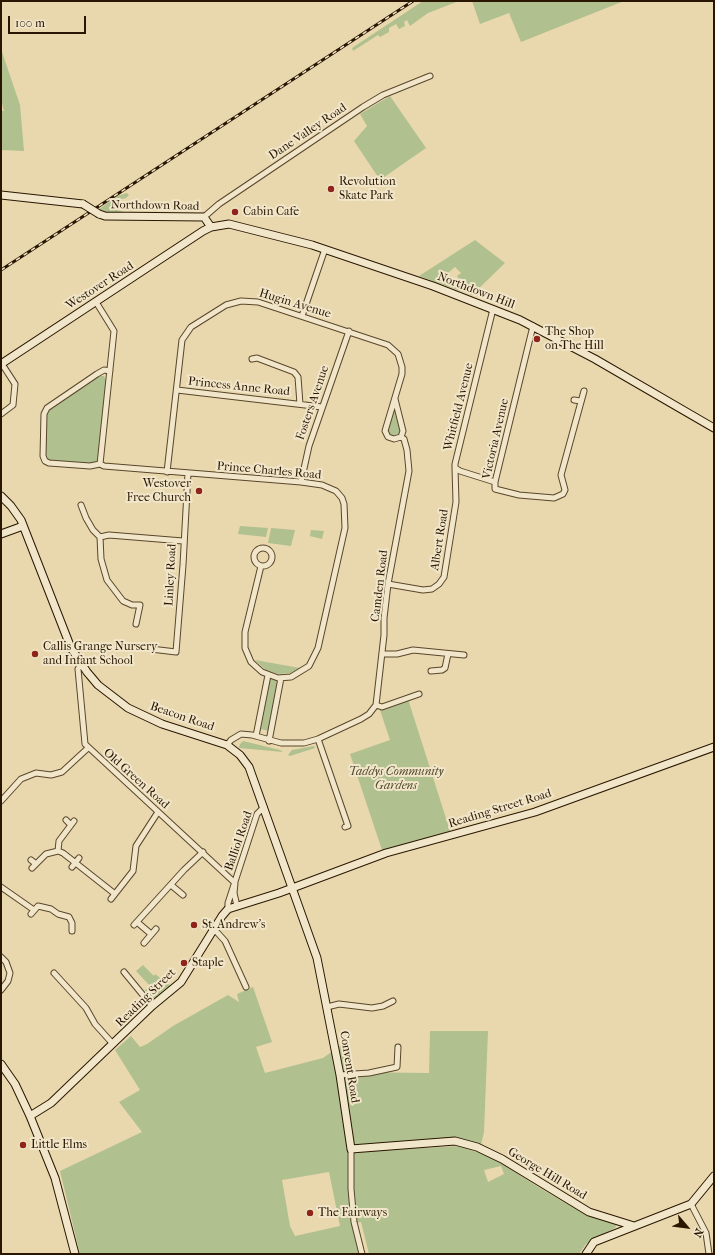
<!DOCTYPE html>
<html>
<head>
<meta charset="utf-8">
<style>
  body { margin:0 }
  #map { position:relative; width:715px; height:1255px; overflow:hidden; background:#e9d8ad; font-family:"IM FELL French Canon",serif }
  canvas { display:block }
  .frame { position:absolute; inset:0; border:2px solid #291600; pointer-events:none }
  .north { position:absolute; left:667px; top:1207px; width:40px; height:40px; -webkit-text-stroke:3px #f1e6ca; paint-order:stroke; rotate:118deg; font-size:11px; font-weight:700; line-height:16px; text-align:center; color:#291600 }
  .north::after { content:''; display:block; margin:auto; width:14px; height:18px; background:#291600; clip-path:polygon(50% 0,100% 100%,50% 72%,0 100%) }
  .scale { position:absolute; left:8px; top:16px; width:78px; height:18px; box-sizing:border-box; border:2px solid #291600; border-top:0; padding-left:5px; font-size:12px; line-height:14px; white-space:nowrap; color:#291600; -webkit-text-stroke:3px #f1e6ca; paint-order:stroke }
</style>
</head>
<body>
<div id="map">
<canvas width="715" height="1255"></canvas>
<div class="frame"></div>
<div class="north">N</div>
<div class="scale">100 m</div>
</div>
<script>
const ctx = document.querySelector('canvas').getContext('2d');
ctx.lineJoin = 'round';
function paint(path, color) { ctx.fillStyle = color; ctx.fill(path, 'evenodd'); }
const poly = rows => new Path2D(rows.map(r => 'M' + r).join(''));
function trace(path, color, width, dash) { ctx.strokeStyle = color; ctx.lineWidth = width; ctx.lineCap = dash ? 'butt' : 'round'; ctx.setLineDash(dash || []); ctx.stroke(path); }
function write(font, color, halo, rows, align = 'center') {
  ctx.font = font + ' "IM FELL French Canon",serif'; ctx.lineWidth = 4; ctx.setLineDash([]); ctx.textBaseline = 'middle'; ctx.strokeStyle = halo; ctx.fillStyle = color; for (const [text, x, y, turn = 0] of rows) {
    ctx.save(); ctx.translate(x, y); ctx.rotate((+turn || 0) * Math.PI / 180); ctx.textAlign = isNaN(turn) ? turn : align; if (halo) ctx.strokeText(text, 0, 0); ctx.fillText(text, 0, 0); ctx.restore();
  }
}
paint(poly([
  [423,1,459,1,428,13,410,26,407,20,404,22,405,26,399,29,396,24,389,28,389,32,380,37,378,35,353,51,352,48],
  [472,1,624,1,521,42,509,13,480,24],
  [1,49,20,105,24,151,1,150,1,111,4,111,1,99],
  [390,96,426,148,380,180,354,141,367,126,360,114],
  [127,193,129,195,126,198,118,200,113,206,114,209,127,213,103,213,98,210,117,196],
  [475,240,505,263,472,295,419,276],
  [455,267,461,273,457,276,459,279,455,282,448,273],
  [100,376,104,376,107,383,97,462,93,465,49,460,45,454,46,414,48,410],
  [394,410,401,431,398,436,394,437,388,434,387,429],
  [240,526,268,528,266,537,238,534],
  [271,528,295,530,291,546,268,543],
  [311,530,324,531,322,539,310,536],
  [255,660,300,668,290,673,278,674,266,670],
  [271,679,276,680,278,683,269,731,261,729,269,682],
  [408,699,451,834,383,853,350,754,390,740,380,710],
  [243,741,280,750,283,752,239,748,240,744],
  [314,746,315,748,290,756,288,755,292,750],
  [143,965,154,976,155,974,171,986,154,1001,145,990,150,986,136,971],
  [253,987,272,1042,256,1047,265,1073,323,1058,343,1044,346,1072,429,1073,430,1031,488,1031,484,1132,481,1145,453,1139,384,1144,386,1150,460,1146,493,1158,538,1187,586,1215,617,1224,615,1228,586,1244,579,1254,369,1254,361,1222,352,1224,362,1254,80,1254,60,1171,142,1132,119,1102,140,1090,115,1050,131,1036,140,1047,147,1044,173,1026,228,995,239,1002,237,994],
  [501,1166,504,1174,488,1182,484,1170],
  [329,1172,340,1226,295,1236,290,1226,282,1180]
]), '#b0c08f');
const street = poly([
  [204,217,219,204,363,107,383,95,430,76],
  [96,302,114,331,100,464],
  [493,309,455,464,455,468,460,471,495,482],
  [302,316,325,249],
  [533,326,495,482,495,489,519,495,554,498,563,494,565,490,561,475,584,391],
  [252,359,257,358,294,372,298,377,300,404],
  [177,390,322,407],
  [574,400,581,401],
  [1,414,13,405,15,384,2,364],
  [100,464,104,466,301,482,322,485,336,491,342,498,344,504,345,528,318,648,309,666,291,677,278,678,262,672,251,662,245,648,245,632,261,566],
  [100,464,90,466,49,463,45,461,43,456,44,414,47,408,97,374,104,370,110,371],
  [167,472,182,340,191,327,226,305,241,301,258,302,388,345,398,354,402,367,402,374,385,431,388,437,394,439,401,437,403,431,395,399],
  [301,482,309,446,349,331],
  [81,505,86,518,93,530,100,537,101,559,107,580,123,601,132,605,140,605,136,624],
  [100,537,109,535,183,541],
  '254 557a9 9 0 1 1 18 0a9 9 0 1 1-18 0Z',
  [388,584,423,590,432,589,439,584,444,577,456,502,455,468],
  [151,649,176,652,183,565,188,473],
  [383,654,397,654,413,650,464,655],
  [81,664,78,669,85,744,235,883,234,893,237,906],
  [431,671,442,670,445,668,448,654],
  [376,705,382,707,419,694],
  [256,736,268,675],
  [318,739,348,826,345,827],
  [269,741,281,678],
  [227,745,231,740,241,734,252,735,281,743,304,743,318,739,361,719,369,714,376,705,384,635,384,618,388,584,409,471,407,450,404,439,401,437],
  [1,801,21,779,36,773,51,775,62,772,88,748],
  [66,820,70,824],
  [58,851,59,841,74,821],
  [31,860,36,864],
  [72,867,79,858],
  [32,868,46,854,58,851,63,853,115,894],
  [171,885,183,895],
  [1,887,34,910],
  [111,899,133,871,136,846,158,812],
  [228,909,228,903,257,814,264,807],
  [31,914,38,906,51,909,58,914,69,917,72,923,72,931],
  [137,922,151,934],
  [134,925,184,870,203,852],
  [214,929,225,941,246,987],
  [144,943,156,929],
  [1,957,6,962,10,973,8,981,1,990],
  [124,972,152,1006],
  [54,973,86,1008,95,1024,113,1044],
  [327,1007,339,1004,372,1008,383,1006,393,1001],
  [340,1075,369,1073,397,1067,398,1047],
  [351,1149,351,1189,354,1222,362,1254],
  [691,1204,706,1233,709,1254]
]);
const secondary = poly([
  [1,195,83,204],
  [99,214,105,216,204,217,211,227],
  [1,364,203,231,211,227,229,224,312,245,433,286,520,320,595,359,714,428],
  [1,496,11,506,21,520,71,648,87,672,98,685,128,708,162,724,227,745,240,755,249,767,317,958,340,1075,351,1149,455,1141,477,1147,502,1159,589,1212,634,1226],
  [1,534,23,526],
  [1,1064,15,1084,30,1116,55,1178,75,1254],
  [30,1116,51,1103,152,1006,181,982,222,916,228,909,279,893,386,853,535,812,714,747],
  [586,1254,594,1242,691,1204,714,1176]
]);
trace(street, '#59462b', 7);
trace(secondary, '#291600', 9);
trace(street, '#f1e6ca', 5);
trace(secondary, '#f1e6ca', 7);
const rail = poly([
  [1,270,413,1]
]);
trace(rail, '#291600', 3);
trace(rail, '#f1e6ca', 1.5, [4.5]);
const secondaryBridge = poly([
  [83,204,99,214]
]);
trace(secondaryBridge, '#291600', 9, []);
trace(secondaryBridge, '#f1e6ca', 7);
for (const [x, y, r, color] of [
  [331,189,4,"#8f2418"],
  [235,212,4,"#8f2418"],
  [537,339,4,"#8f2418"],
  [199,491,4,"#8f2418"],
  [35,654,4,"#8f2418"],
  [194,925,4,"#8f2418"],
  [184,963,4,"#8f2418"],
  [23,1145,4,"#8f2418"],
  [310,1213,4,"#8f2418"]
]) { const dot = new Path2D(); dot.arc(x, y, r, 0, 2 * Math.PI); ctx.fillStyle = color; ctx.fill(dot); trace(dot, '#f1e6ca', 1.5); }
write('12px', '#291600', '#f1e6ca', [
  ["Dane Valley Road",308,132,-34],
  ["Northdown Road",155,206,1],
  ["Westover Road",100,286,-33],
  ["Northdown Hill",476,291,21],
  ["Hugin Avenue",295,304,17],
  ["Princess Anne Road",239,387,6],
  ["Fosters Avenue",313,403,-71],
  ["Whitfield Avenue",459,407,-76],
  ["Victoria Avenue",496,439,-77],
  ["Prince Charles Road",269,471,5],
  ["Albert Road",440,540,-81],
  ["Linley Road",171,575,-87],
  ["Camden Road",380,586,-83],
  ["Beacon Road",182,717,19],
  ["Old Green Road",136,779,42],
  ["Reading Street Road",500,809,-17],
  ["Balliol Road",239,841,-71],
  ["Reading Street",146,998,-44],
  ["Convent Road",349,1067,81],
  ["George Hill Road",547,1174,31]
]);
write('12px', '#291600', '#f1e6ca', [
  ["Revolution",339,182],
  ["Skate Park",339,196],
  ["Cabin Cafe",243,212],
  ["The Shop",545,332],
  ["on The Hill",545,346],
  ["Westover",191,484,"right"],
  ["Free Church",191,498,"right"],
  ["Callis Grange Nursery",43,647],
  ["and Infant School",43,661],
  ["St. Andrew's",202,925],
  ["Staple",192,963],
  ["Little Elms",31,1145],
  ["The Fairways",318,1213]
], 'left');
write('italic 12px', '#52492b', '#f1e6ca', [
  ["Taddys Community",396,772],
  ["Gardens",396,786]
]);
</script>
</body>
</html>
